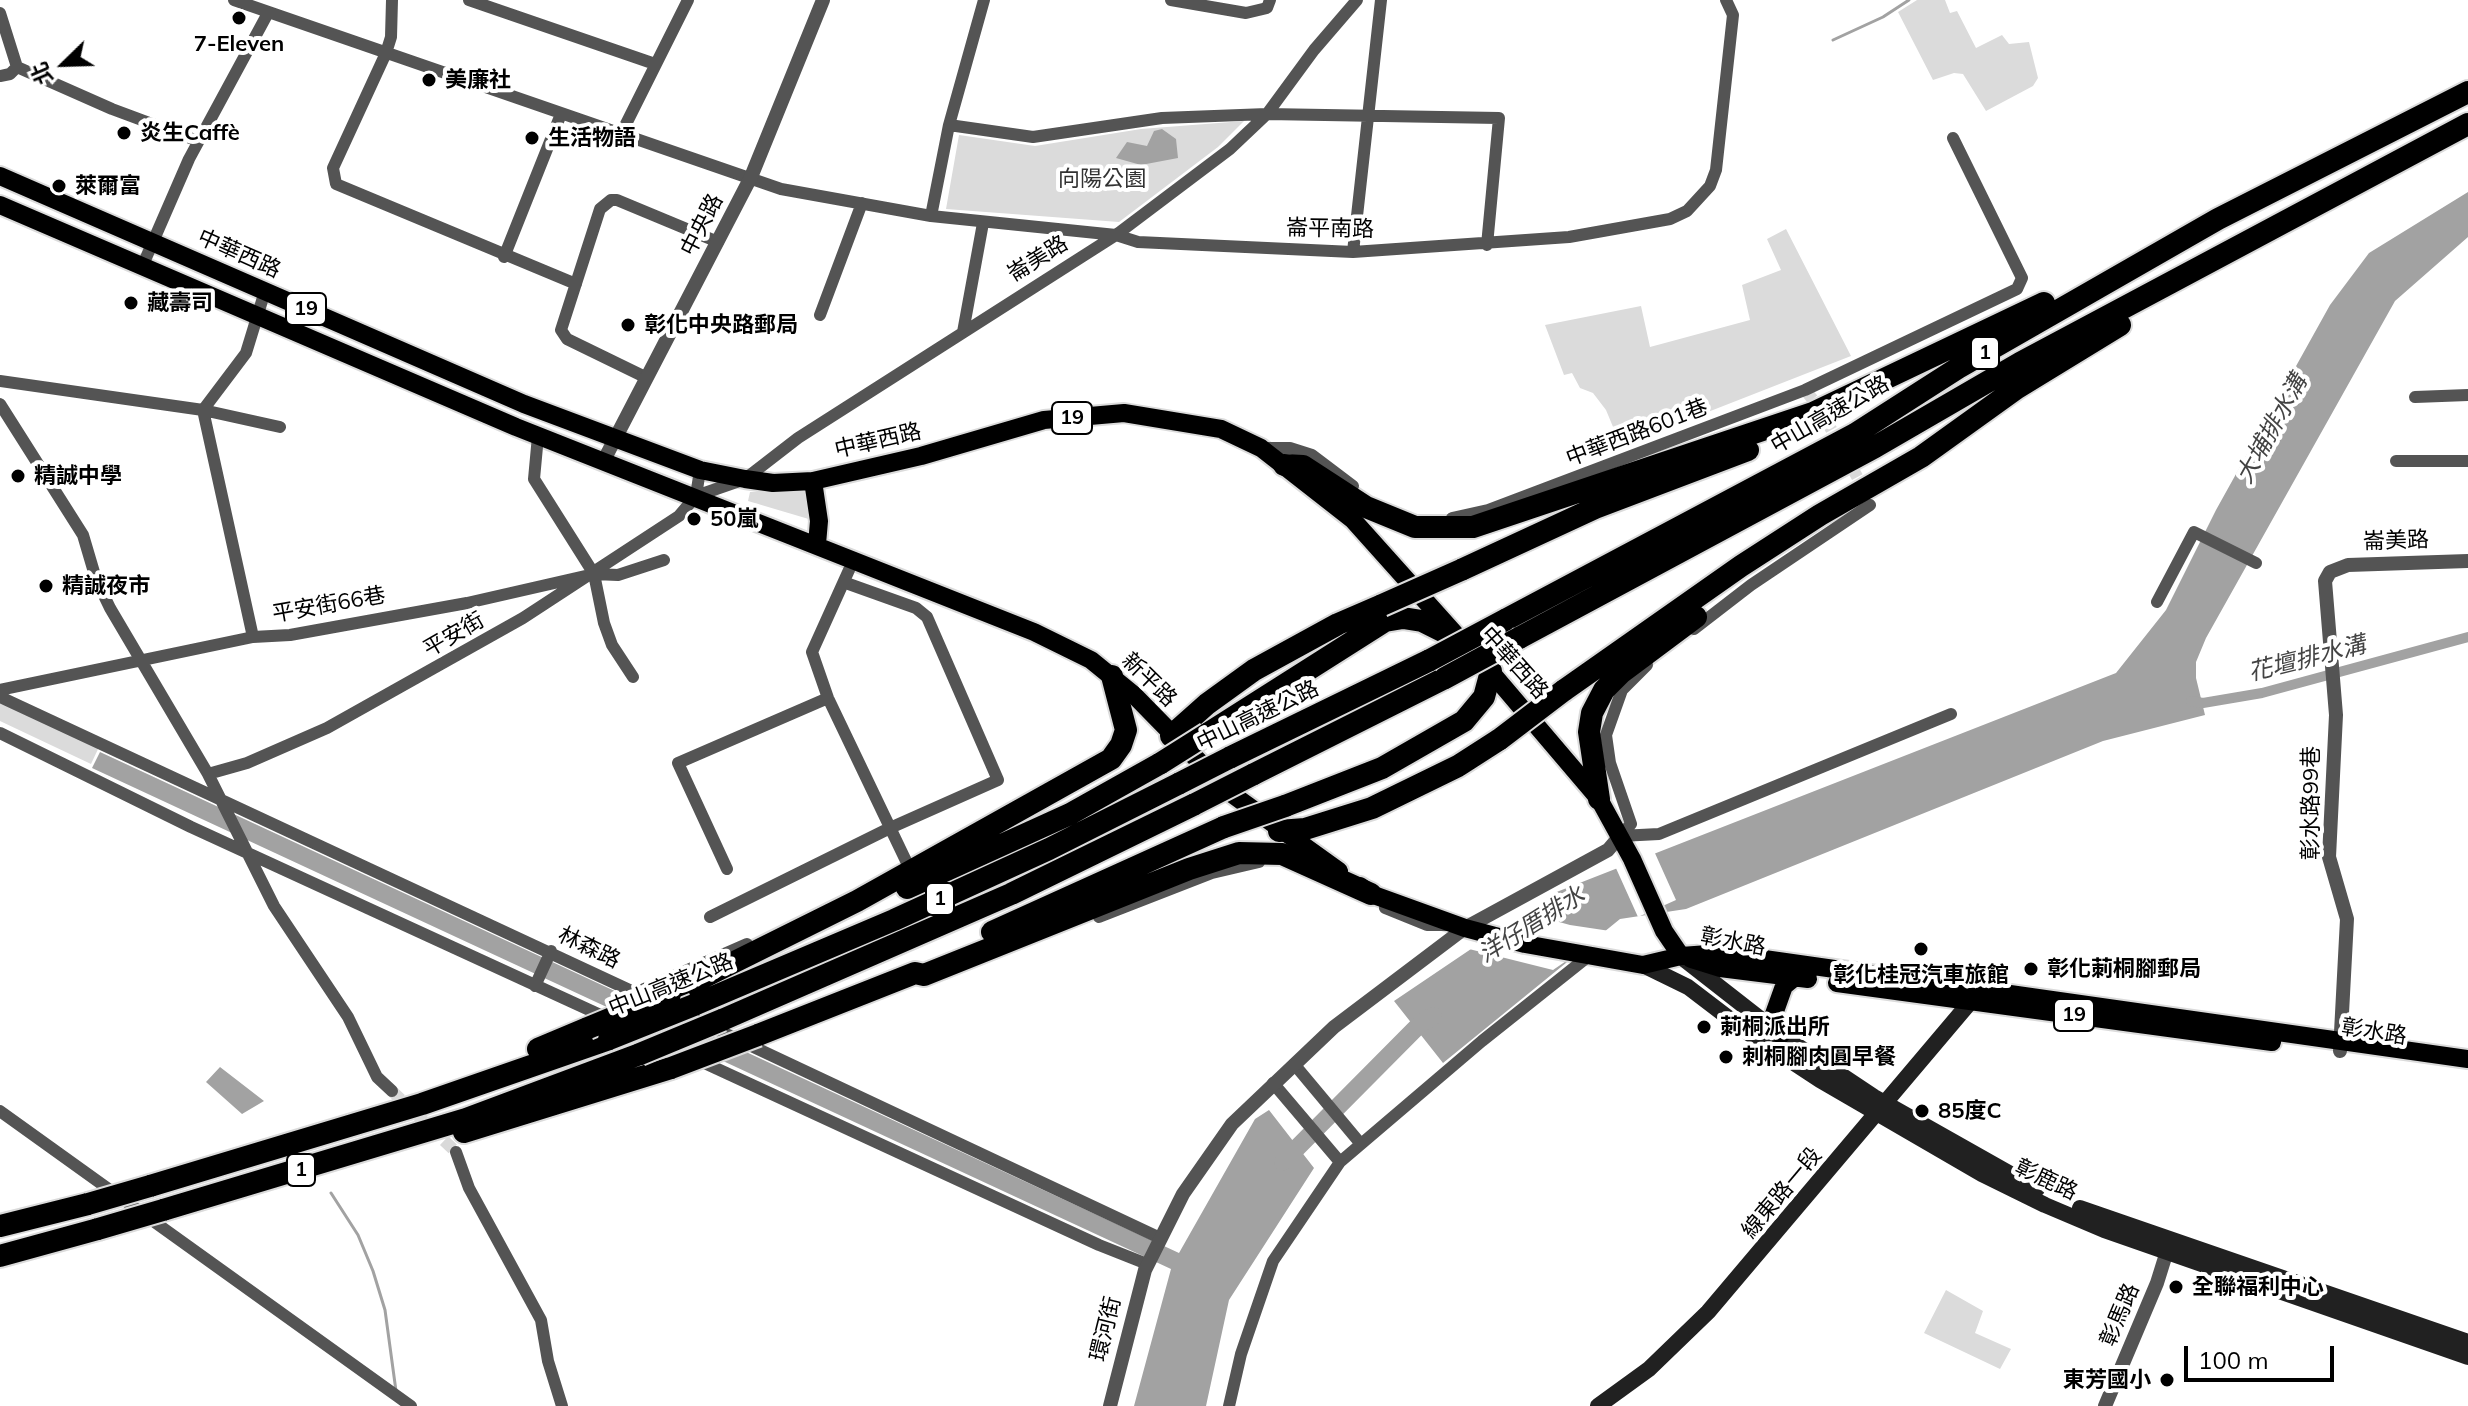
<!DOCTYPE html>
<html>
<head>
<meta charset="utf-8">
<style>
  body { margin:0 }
  #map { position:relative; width:2468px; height:1406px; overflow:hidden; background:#fff; font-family:Mulish,"Noto Sans TC",sans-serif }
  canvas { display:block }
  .north { position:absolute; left:24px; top:24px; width:80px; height:80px; -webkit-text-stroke:6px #fff; paint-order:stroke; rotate:247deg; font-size:22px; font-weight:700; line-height:32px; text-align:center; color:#000 }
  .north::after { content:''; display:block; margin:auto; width:28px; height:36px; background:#000; clip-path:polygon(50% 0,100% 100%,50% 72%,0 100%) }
  .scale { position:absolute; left:2184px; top:1346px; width:150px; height:36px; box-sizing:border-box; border:4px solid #000; border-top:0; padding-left:10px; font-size:24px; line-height:28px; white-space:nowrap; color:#000; -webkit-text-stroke:6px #fff; paint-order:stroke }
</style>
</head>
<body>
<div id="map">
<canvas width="2468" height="1406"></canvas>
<div class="north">北</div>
<div class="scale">100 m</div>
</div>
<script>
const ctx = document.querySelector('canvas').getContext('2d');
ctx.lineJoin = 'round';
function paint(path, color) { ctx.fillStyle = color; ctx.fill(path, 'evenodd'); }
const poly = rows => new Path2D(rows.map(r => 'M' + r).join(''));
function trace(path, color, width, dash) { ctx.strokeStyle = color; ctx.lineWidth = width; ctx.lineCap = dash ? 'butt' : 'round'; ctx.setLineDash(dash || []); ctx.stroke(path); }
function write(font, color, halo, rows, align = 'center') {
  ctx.font = font + ' Mulish,"Noto Sans TC",sans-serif'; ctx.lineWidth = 8; ctx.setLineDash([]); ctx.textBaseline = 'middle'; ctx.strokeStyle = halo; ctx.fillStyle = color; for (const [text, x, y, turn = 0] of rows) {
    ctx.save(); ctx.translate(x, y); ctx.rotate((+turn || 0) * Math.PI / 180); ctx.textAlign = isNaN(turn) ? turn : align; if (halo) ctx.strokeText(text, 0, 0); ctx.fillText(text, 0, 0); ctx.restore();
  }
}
paint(poly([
  [1917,0,1945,0,1950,13,1957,11,1976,48,2002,35,2009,44,2029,42,2038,78,2033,86,1986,111,1963,74,1954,73,1933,80,1898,12],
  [1244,121,1218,147,1119,222,946,209,959,135,1035,146,1141,129],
  [1786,229,1851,356,1621,446,1606,410,1593,393,1580,388,1572,373,1564,375,1545,325,1641,306,1650,347,1750,320,1742,285,1781,270,1767,239],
  [750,492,810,492,812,520,748,501],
  [0,700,99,747,91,764,0,721],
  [1946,1290,1983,1311,1975,1333,2011,1349,2000,1369,1924,1333]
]), '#dbdbdb');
paint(poly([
  [1162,129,1176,139,1178,158,1141,165,1116,158,1127,142,1147,146,1154,131],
  [2468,192,2468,237,2395,301,2206,638,2196,662,2196,678,2205,715,2103,741,1686,909,1620,919,1443,1063,1394,1001,1554,893,2116,673,2166,610,2216,510,2330,305,2369,253],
  [100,752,1179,1253,1255,1119,1269,1110,1314,1168,1229,1300,1206,1406,1134,1406,1171,1269,92,768],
  [220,1067,264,1101,242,1114,206,1082]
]), '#a2a2a2');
paint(poly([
  [1654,851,1676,900,1638,917,1615,866],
  [1519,911,1570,925,1610,931,1553,970,1465,948]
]), '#fff');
trace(poly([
  [1833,40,1883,17,1909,0],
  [331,1193,358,1235,373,1271,385,1310,396,1391]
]), '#a2a2a2', 3);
trace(poly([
  [2191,701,2203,703,2262,693,2468,637]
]), '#a2a2a2', 10);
trace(poly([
  [1283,1162,1419,1025,1433,1016]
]), '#a2a2a2', 18);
trace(poly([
  [1805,390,1819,407,1867,495],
  [392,1091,456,1152]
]), '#d9d9d9', 12, [12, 6]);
const primary = poly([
  [0,176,524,404,700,470,745,479,773,483,813,481,921,456,1044,420,1124,413,1221,429,1261,448,1353,520,1456,635],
  [0,205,516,427,1034,632,1091,660,1134,695,1229,792,1339,871],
  [813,481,819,521,817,544],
  [1485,665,1599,799,1632,859,1664,931,1681,956],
  [1360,886,1371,894,1465,928,1525,944,1643,965,1681,956,1722,953,2468,1059],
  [1691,959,1720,968,1808,979],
  [1837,983,2272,1042],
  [1781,1035,1774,1014,1784,986,1795,977]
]);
const motorway = poly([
  [1284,465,1303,466,1366,507,1415,527,1473,527,1813,413,2044,303],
  [1461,570,1595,508,1748,450],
  [1505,620,1855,434,1958,368,2218,219,2468,92],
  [1519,638,1875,447,2020,363,2468,124],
  [1563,691,1741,566,1820,515,1921,457,2017,388,2120,325],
  [1207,734,1385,621,1403,618,1422,621,1460,640],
  [1171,736,1207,704,1254,670,1338,624,1382,605],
  [1229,758,1430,660],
  [1252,775,1445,678],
  [1599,799,1589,732,1592,713,1604,690,1621,673,1696,617],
  [1285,806,1382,768,1464,721,1484,697,1491,671],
  [1279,831,1305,829,1372,808,1458,766,1500,739],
  [907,888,1070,814,1161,763],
  [992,932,1224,827],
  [670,994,857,901,1111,759,1121,745,1126,730,1112,676],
  [694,1005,894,920,1049,849,1180,783],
  [722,1020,1011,894,1195,804],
  [758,1035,915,973,924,975,1189,869,1239,853,1282,854,1371,894],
  [538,1049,588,1028],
  [464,1132,671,1068],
  [150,1186,422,1104,609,1039],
  [163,1210,466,1119,640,1054],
  [0,1226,88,1204],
  [0,1256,98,1229]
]);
trace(primary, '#dbdbdb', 22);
trace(motorway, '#dbdbdb', 26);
trace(poly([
  [234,0,781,189,931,216,1116,235,1138,242,1353,252,1569,237,1670,219,1687,211,1710,186,1716,170,1733,15,1726,0],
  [392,0,391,37,386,53,333,168,336,184,576,284],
  [469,0,655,64],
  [1171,0,1246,13,1267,8,1270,0],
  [0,13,17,67,10,74,0,76],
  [17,67,112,109,198,141],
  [949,125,1033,137,1162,118,1267,114,1499,118,1487,245],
  [622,132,688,0],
  [931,216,949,125,984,0],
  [1353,252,1381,0],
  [504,257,561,114],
  [142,267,189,159,268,13],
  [820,315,862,203],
  [963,332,983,223],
  [645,377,567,339,561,330,600,209,611,200,617,200,718,242],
  [0,381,203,410,280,427],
  [2415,397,2468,395],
  [0,404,83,535,96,579,110,608,208,774],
  [538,436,534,479,594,574,604,623,612,645,633,677],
  [1262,448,1290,448,1312,455,1353,486],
  [2396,461,2468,461],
  [696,496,745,479,798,438,1116,235,1230,149,1267,114,1314,50,1357,0],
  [1452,518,1488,510,1805,390,2017,289,2022,278,1953,138],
  [849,570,812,652,828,698,907,863],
  [2157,602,2194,532,2256,563],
  [1694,629,1751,585,1870,505],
  [253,637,203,410,246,353,265,291],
  [0,690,253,637,290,635,467,603,594,574,618,575,664,560],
  [0,697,653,1001],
  [0,733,191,827,609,1019],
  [1620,836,1631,824,1610,763,1606,735,1622,690,1647,665],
  [1620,836,1659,834,1951,714],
  [727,869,678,763,828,698],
  [1385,908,1427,925,1447,925],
  [710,917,890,828,998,780,927,617,916,608,846,583],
  [1099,917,1212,873,1259,862],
  [535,986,551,951],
  [635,993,747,944],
  [677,1011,1160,1238],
  [633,1030,1099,1245,1147,1264],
  [1294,1064,1360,1143],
  [1273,1083,1340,1162],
  [392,1091,377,1077,348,1017,274,906,208,774,247,763,327,728,523,618,679,516,696,496,700,470],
  [0,1111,411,1406],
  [456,1152,469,1188,541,1320,548,1361,562,1406],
  [1229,1406,1241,1354,1273,1261,1340,1162,1482,1041,1590,955]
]), '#545454', 12);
trace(poly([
  [603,462,751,177,823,0],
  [2340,1051,2347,919,2329,857,2336,715,2325,581,2330,572,2348,565,2468,561],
  [1110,1406,1145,1270,1183,1194,1232,1124,1334,1027,1465,928,1608,850,1620,836],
  [2105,1406,2157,1283,2167,1251,2164,1243]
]), '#545454', 14);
trace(poly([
  [1685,960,1781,1035,1874,1097,2037,1189],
  [1643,965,1688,987,1747,1032,1820,1080,1982,1174,2045,1205,2104,1230,2468,1357],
  [2080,1208,2468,1342],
  [1598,1406,1649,1369,1708,1312,1977,994]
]), '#212121', 16);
trace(primary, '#000', 18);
trace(motorway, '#000', 22);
const motorwayBridge = poly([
  [1382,605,1461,570],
  [1430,660,1505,620],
  [1445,678,1519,638],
  [1500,739,1563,691],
  [1161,763,1207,734],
  [1180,783,1229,758],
  [1195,804,1252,775],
  [1224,827,1285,806],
  [588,1028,670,994],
  [609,1039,694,1005],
  [640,1054,722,1020],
  [671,1068,758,1035],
  [88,1204,150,1186],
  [98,1229,163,1210]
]);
trace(motorwayBridge, '#dbdbdb', 26, []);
trace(motorwayBridge, '#000', 22);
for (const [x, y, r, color] of [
  [239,18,8,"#000"],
  [429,80,8,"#000"],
  [124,133,8,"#000"],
  [532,138,8,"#000"],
  [59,186,8,"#000"],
  [131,303,8,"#000"],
  [628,325,8,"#000"],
  [18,476,8,"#000"],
  [694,519,8,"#000"],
  [46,586,8,"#000"],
  [1921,949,8,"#000"],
  [2031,969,8,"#000"],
  [1704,1027,8,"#000"],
  [1726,1057,8,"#000"],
  [1922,1111,8,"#000"],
  [2176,1287,8,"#000"],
  [2167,1380,8,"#000"]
]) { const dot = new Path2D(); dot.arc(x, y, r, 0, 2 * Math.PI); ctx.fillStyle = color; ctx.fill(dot); trace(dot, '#fff', 3); }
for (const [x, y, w] of [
  [306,309,40],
  [1985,353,28],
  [1072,418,40],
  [940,899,28],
  [2074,1015,40],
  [301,1170,28]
]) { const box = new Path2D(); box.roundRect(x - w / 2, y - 16, w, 32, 6); ctx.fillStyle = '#fff'; ctx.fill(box); trace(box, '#000', 2); }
write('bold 20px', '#000', null, [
  ["19",306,309],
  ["1",1985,353],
  ["19",1072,418],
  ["1",940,899],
  ["19",2074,1015],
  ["1",301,1170]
]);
write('bold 22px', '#000', '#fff', [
  ["7-Eleven",239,44,"center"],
  ["美廉社",445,80],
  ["炎生Caffè",140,133],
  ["生活物語",548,138],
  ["萊爾富",75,186],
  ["藏壽司",147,303],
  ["彰化中央路郵局",644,325],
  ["精誠中學",34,476],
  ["50嵐",710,519],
  ["精誠夜市",62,586],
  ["彰化莿桐腳郵局",2047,969],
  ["彰化桂冠汽車旅館",1921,975,"center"],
  ["莿桐派出所",1720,1027],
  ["刺桐腳肉圓早餐",1742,1057],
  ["85度C",1938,1111],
  ["全聯福利中心",2192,1287],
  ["東芳國小",2151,1380,"right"]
], 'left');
write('22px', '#323232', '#fff', [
  ["向陽公園",1102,179]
]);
write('22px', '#000', '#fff', [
  ["中央路",702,225,-63],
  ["崙平南路",1330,229,1],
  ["中華西路",239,254,24],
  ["崙美路",1038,259,-32],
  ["中山高速公路",1830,415,-30],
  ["中華西路601巷",1637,433,-21],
  ["中華西路",878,441,-13],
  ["崙美路",2396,541,-2],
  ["平安街66巷",329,605,-10],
  ["平安街",454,635,-30],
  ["中華西路",1514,663,48],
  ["新平路",1149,680,44],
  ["中山高速公路",1258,716,-26],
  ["彰水路99巷",2311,803,-90],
  ["彰水路",1733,942,11],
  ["林森路",589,948,26],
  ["中山高速公路",671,985,-22],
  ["彰水路",2374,1032,9],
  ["彰鹿路",2046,1180,25],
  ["線東路一段",1782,1193,-50],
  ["彰馬路",2120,1315,-67],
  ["環河街",1106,1329,-76]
]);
write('italic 24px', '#434343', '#fff', [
  ["大埔排水溝",2272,429,-61],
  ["花壇排水溝",2307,659,-14],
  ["洋仔厝排水",1532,925,-32]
]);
</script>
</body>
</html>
